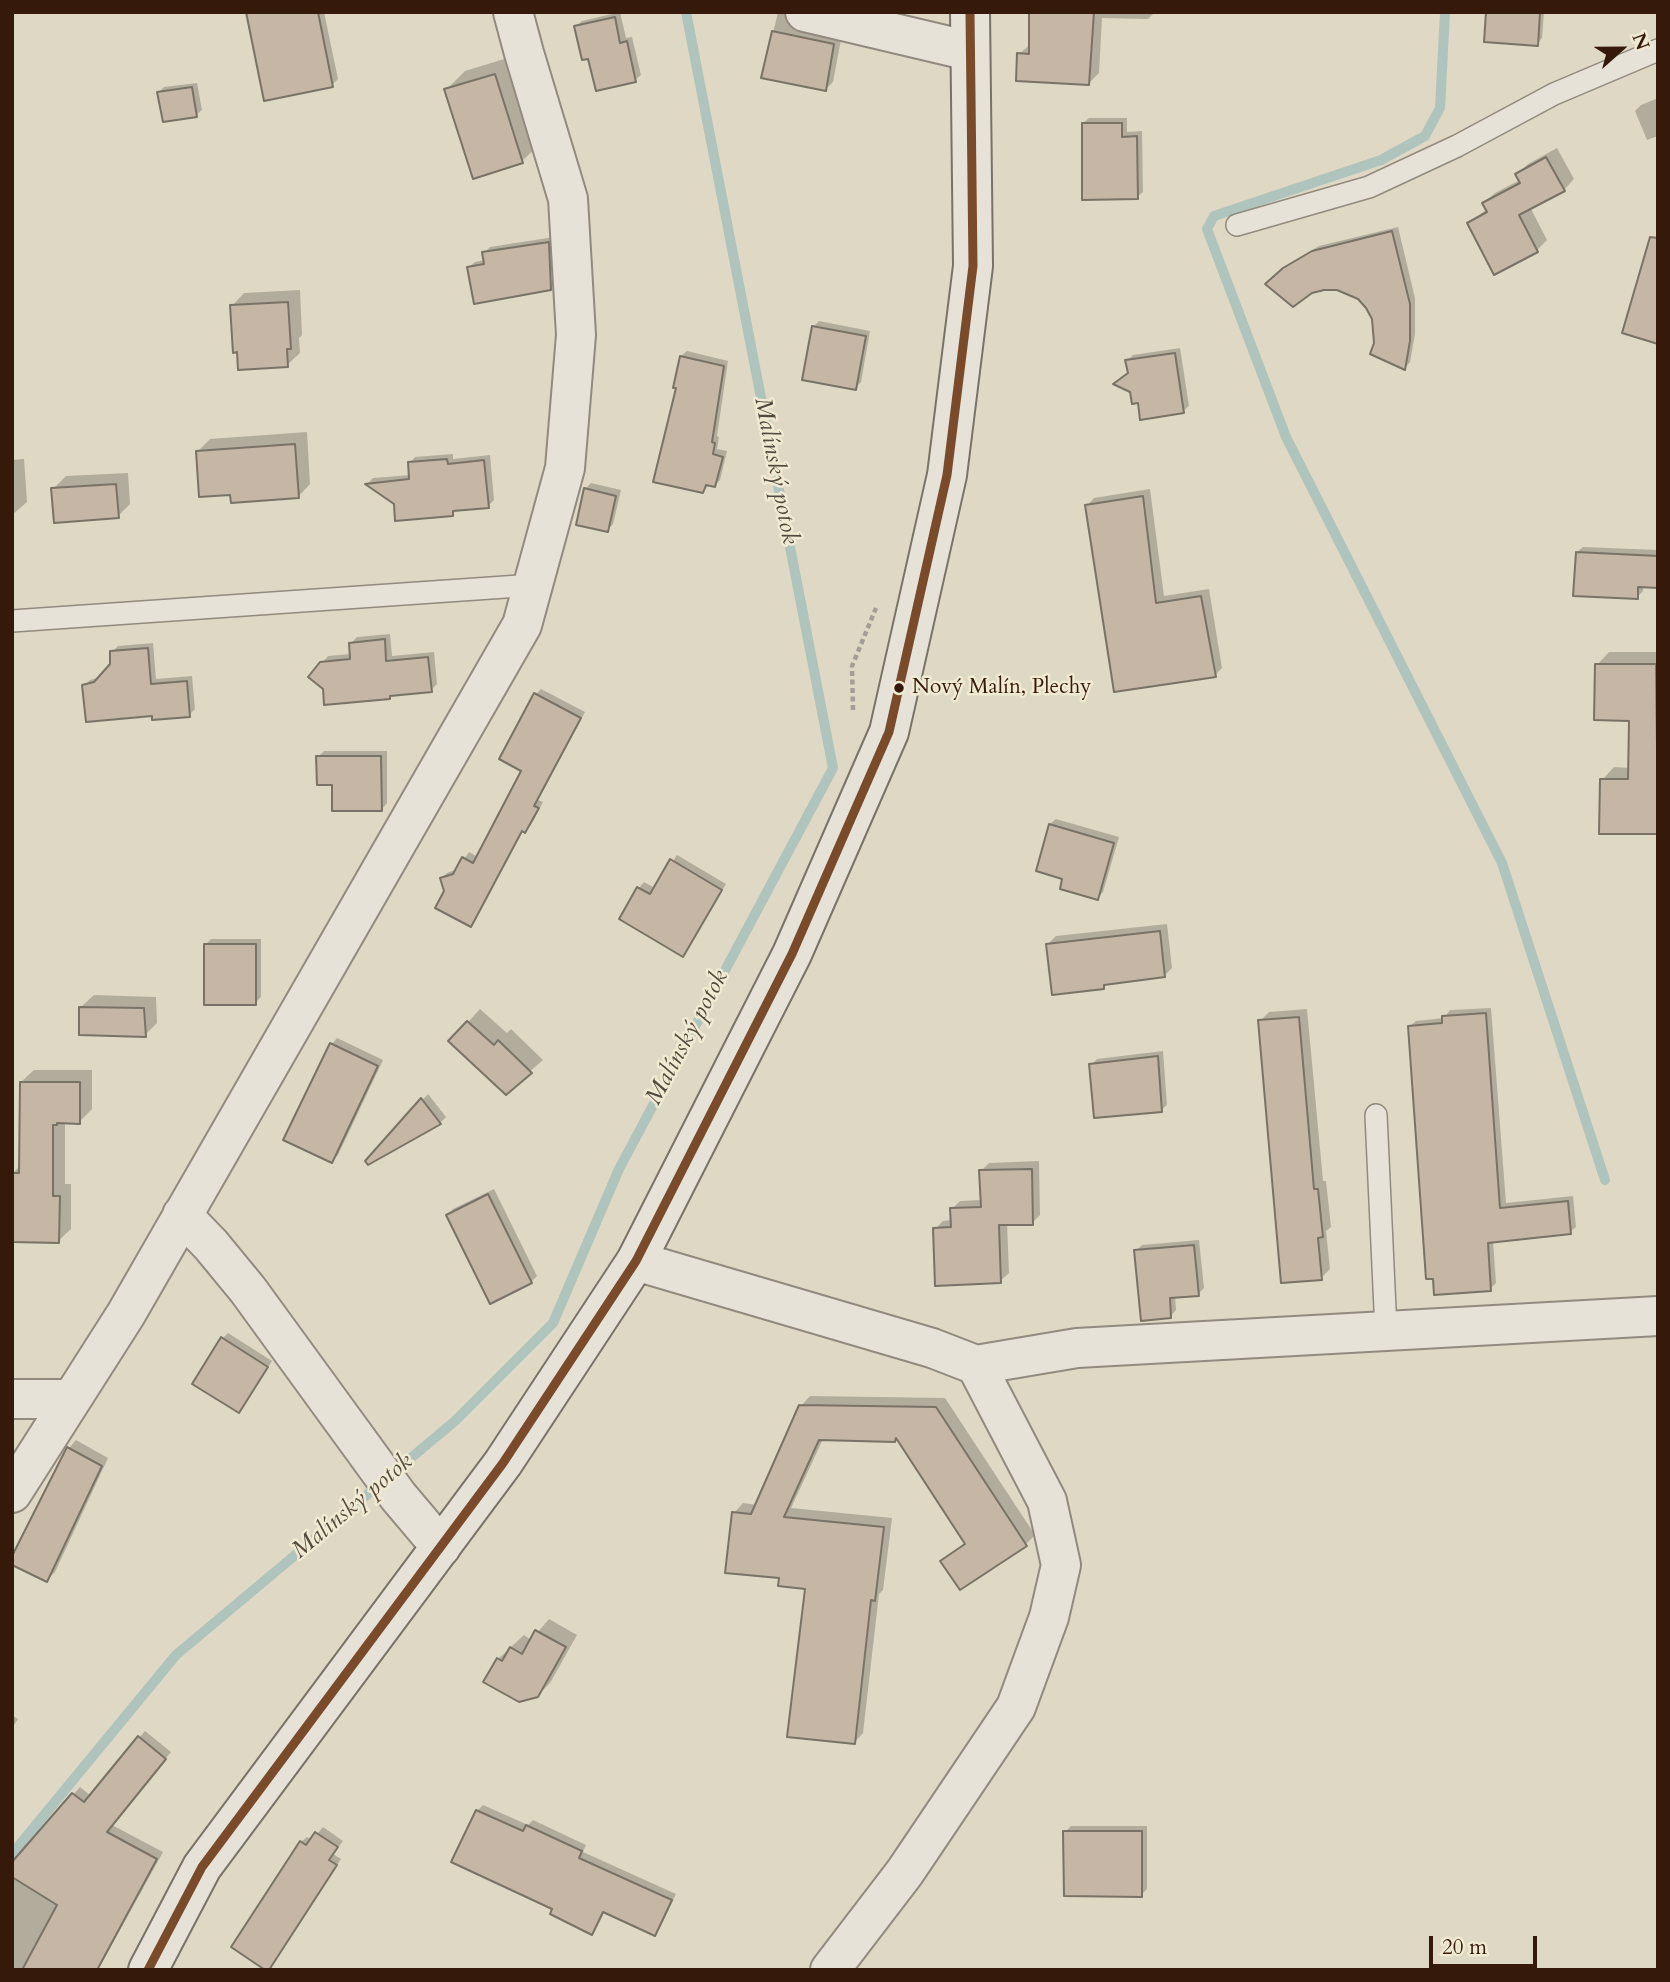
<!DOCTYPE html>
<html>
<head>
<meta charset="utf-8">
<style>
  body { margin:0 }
  #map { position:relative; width:1670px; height:1982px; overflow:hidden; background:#ded8c4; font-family:Cardo,serif }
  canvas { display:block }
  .frame { position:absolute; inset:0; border:14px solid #35190b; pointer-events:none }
  .north { position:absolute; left:1586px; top:14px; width:70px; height:70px; -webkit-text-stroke:5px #f1ead2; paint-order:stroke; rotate:69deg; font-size:19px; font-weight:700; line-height:28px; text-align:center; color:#35190b }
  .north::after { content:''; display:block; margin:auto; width:24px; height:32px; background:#35190b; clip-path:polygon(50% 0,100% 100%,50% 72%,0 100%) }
  .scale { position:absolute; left:1429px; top:1936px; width:108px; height:32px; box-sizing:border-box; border:4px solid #35190b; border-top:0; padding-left:9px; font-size:21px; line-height:24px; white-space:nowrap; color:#35190b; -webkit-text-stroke:5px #f1ead2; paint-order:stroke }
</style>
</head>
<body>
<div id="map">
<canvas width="1670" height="1982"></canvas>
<div class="frame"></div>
<div class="north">N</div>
<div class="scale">20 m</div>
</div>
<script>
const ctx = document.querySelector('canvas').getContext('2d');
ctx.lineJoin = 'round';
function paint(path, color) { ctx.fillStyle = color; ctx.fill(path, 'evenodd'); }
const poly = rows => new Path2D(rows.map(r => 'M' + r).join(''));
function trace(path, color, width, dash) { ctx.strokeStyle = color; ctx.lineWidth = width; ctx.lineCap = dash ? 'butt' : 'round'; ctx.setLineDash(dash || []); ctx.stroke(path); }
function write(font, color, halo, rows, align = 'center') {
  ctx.font = font + ' Cardo,serif'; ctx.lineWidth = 5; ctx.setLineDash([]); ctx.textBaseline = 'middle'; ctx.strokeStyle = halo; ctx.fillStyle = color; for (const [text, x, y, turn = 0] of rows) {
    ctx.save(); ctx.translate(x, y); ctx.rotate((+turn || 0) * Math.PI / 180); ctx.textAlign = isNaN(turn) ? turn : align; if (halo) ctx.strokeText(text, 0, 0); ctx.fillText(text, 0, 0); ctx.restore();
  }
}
paint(poly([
  [248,12,324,12,338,79,332,85],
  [620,12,626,38,632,37,641,75,635,80,589,57,576,26,582,21],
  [778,12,793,12,842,34,833,82,825,90,763,76],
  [1031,12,1155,12,1148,19,1102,18,1099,73,1089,83,1019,54,1031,44],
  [1487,12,1544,12,1542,38,1537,44],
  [514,56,541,143,522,161,446,90,465,71],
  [197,83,202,110,196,115,158,93,164,87],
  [1658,98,1658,136,1647,140,1635,111,1641,105],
  [1089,118,1127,118,1127,132,1142,131,1143,192,1137,197,1083,123],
  [1557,148,1574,179,1564,190,1530,207,1547,240,1537,250,1469,223,1487,209,1484,203,1495,193,1520,180,1517,174,1528,164],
  [1398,227,1415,298,1415,334,1410,362,1405,368,1372,353,1376,331,1368,307,1348,292,1324,288,1312,291,1273,278,1291,263,1319,246],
  [554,237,556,283,551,289,469,267,475,262,485,260,484,253,490,247],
  [300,290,302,335,299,338,300,353,287,365,232,306,244,293],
  [819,321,870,331,861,382,855,388,813,327],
  [1180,348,1189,406,1183,411,1132,391,1121,379,1129,372,1127,361,1133,355],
  [687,351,728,361,717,436,719,437,717,449,727,451,720,480,714,486,710,484,703,491,678,387,681,356],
  [307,432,310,484,298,497,232,493,198,451,210,439],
  [453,454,453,459,490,455,494,500,488,506,457,509,452,514,396,503,368,483,373,478,411,475,410,463,415,457],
  [24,459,27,502,12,515,12,460],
  [128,473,130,504,118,516,53,489,66,476],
  [591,483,621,490,613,524,607,530,585,489],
  [1150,489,1164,596,1209,589,1222,668,1215,675,1116,690,1087,506,1094,498],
  [1583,547,1658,550,1658,586,1643,585,1643,591,1637,597,1577,552],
  [390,634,392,656,434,652,437,684,431,690,392,694,389,698,322,663,328,656,351,654,351,643,357,637],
  [153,643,156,679,192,676,195,709,189,715,154,714,84,686,90,680,101,677,112,664,112,652,118,646],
  [1609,652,1658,652,1658,833,1602,780,1614,767,1630,768,1631,719,1597,665],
  [541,689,585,712,538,800,543,802,531,825,525,831,523,830,476,919,471,924,445,891,442,878,447,873,457,869,469,852,478,857,523,770,536,694],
  [324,751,387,751,387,803,382,809,334,783,318,757],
  [1056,819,1119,837,1103,892,1097,898,1050,824],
  [677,855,726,884,688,949,683,955,621,919,639,888,644,882,655,888],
  [1167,924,1172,968,1164,976,1108,983,1103,988,1048,944,1056,936],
  [211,939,261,939,261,997,255,1003,205,945],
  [94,995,156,997,157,1023,145,1035,81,1007],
  [1491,1008,1506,1203,1573,1196,1576,1227,1570,1232,1493,1241,1496,1283,1490,1289,1410,1026,1416,1021,1444,1018,1450,1010],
  [480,1009,507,1033,511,1029,543,1060,506,1092,451,1041],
  [1307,1009,1323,1181,1326,1181,1331,1227,1326,1231,1330,1269,1321,1278,1260,1021,1269,1012],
  [337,1038,383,1060,338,1155,332,1161,332,1044],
  [1163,1051,1167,1105,1161,1110,1091,1065,1097,1059],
  [34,1070,92,1070,92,1109,79,1122,65,1122,65,1184,71,1184,71,1229,58,1241,12,1174,21,1165,21,1082],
  [428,1094,446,1117,440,1123,368,1163,367,1161],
  [1039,1161,1040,1215,1032,1223,1007,1223,1009,1273,1000,1281,935,1229,943,1221,952,1220,952,1209,960,1201,982,1200,981,1171,989,1163],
  [494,1189,537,1276,531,1282,448,1215,453,1209],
  [1199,1240,1204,1288,1198,1294,1175,1296,1176,1310,1171,1316,1136,1251,1142,1245],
  [228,1333,272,1361,244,1405,222,1339],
  [810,1396,945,1398,1035,1535,1026,1544,960,1588,942,1561,966,1542,897,1437,894,1440,823,1439,791,1508,892,1518,883,1590,879,1594,863,1733,854,1743,807,1587,781,1576,734,1513,743,1503,757,1505,801,1406],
  [76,1440,108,1458,55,1572,47,1580,69,1448],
  [549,1619,577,1635,550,1683,537,1696,498,1659,524,1635,531,1640],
  [12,1715,18,1719,12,1728],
  [145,1731,171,1752,112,1825,163,1852,98,1970,12,1970,12,1864,80,1787,91,1796],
  [483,1805,528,1825,533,1820,586,1845,583,1852,676,1894,660,1928,654,1934,605,1911,597,1927,591,1933,554,1908,477,1811],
  [1071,1826,1147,1826,1147,1889,1141,1895,1065,1832],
  [323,1827,343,1841,333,1854,341,1859,273,1964,301,1842,307,1837,312,1840]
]), '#0003');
trace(poly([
  [1445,12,1440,108,1425,136,1381,160,1214,216,1207,229,1286,437,1502,863,1605,1180],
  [12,1854,176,1655,455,1421,553,1323,619,1169,833,768,686,12]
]), '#aec4bc', 10);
const building = poly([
  [246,12,318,12,333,87,264,101,246,12],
  [1029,12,1094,12,1089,85,1016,81,1017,53,1029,54,1029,12],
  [1486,12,1540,12,1538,46,1484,42,1486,12],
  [615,17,620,43,627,41,636,82,596,91,588,59,582,60,574,26,615,17],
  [772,31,834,44,826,91,761,78,772,31],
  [495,74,523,163,473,179,444,89,495,74],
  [192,87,197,117,163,122,157,92,192,87],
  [1082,123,1122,123,1122,137,1137,136,1138,199,1082,200,1082,123],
  [1546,157,1565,191,1519,215,1538,252,1494,275,1467,223,1487,212,1482,203,1520,183,1515,174,1546,157],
  [1392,231,1410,304,1410,341,1405,370,1370,354,1374,343,1372,319,1366,308,1358,299,1337,290,1324,290,1312,293,1293,307,1265,284,1283,268,1312,251,1392,231],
  [1650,237,1658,238,1658,344,1622,333,1650,237],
  [549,242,551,290,474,304,467,267,484,264,482,252,549,242],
  [288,302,291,349,287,349,288,367,238,370,237,352,233,353,230,305,288,302],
  [812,326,866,336,856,390,802,380,812,326],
  [1175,353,1184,413,1140,420,1138,403,1132,404,1130,392,1113,384,1128,373,1125,360,1175,353],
  [680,356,724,366,712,442,715,443,713,454,723,457,715,487,706,485,703,493,653,482,676,388,673,388,680,356],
  [295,444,299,498,231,503,230,495,199,497,196,451,295,444],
  [447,459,448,464,484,460,489,508,453,511,453,516,395,521,394,504,365,484,409,479,408,462,447,459],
  [116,484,119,518,54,523,51,488,116,484],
  [584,488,616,496,608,532,576,525,584,488],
  [1143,496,1156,603,1201,596,1216,677,1114,692,1085,505,1143,496],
  [1576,552,1658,556,1658,588,1638,587,1638,599,1573,596,1576,552],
  [385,639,386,661,428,657,432,692,390,696,390,699,324,705,323,689,308,677,320,662,350,659,349,643,385,639],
  [148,648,151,684,187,681,190,717,152,720,152,716,86,722,82,685,94,682,110,664,110,651,148,648],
  [1595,664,1656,664,1658,834,1599,834,1600,779,1628,779,1629,721,1594,720,1595,664],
  [534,693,581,718,534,806,539,808,525,833,522,831,471,927,435,908,444,891,440,878,453,874,462,857,473,863,521,771,499,759,534,693],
  [316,756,381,756,382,811,332,811,332,785,317,785,316,756],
  [1049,824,1114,843,1098,900,1060,889,1062,879,1036,871,1049,824],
  [670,859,722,890,683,957,619,919,637,887,650,894,670,859],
  [1160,931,1165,977,1104,985,1104,989,1052,995,1046,944,1160,931],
  [204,944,256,944,256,1005,204,1005,204,944],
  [79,1007,144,1008,146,1037,79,1035,79,1007],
  [1486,1013,1500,1208,1568,1201,1571,1234,1488,1243,1491,1291,1434,1295,1433,1279,1426,1279,1408,1026,1442,1023,1442,1016,1486,1013],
  [1299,1017,1314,1189,1318,1189,1323,1237,1318,1238,1322,1280,1281,1283,1258,1020,1299,1017],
  [467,1021,494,1045,498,1040,532,1073,506,1095,448,1041,467,1021],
  [330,1043,378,1066,332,1163,283,1140,330,1043],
  [1158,1056,1162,1112,1094,1118,1089,1064,1158,1056],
  [20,1082,80,1082,80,1124,57,1123,57,1125,53,1125,53,1196,60,1196,59,1243,12,1242,12,1173,19,1173,20,1082],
  [421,1098,441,1124,368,1165,365,1161,421,1098],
  [1032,1169,1033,1225,999,1225,1001,1283,935,1286,933,1228,951,1227,950,1208,981,1207,979,1170,1032,1169],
  [488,1194,532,1283,490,1304,446,1215,488,1194],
  [1194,1245,1199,1296,1170,1298,1171,1318,1141,1321,1134,1250,1194,1245],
  [221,1337,268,1367,239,1413,192,1384,221,1337],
  [799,1405,936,1407,1027,1546,960,1590,940,1561,965,1544,896,1438,895,1442,819,1440,784,1517,884,1527,875,1601,871,1600,855,1744,787,1737,805,1589,778,1586,779,1578,725,1573,732,1512,751,1514,799,1405],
  [67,1447,102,1466,47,1582,12,1565,12,1556,67,1447],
  [535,1630,566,1647,538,1697,519,1702,483,1682,497,1658,502,1661,510,1647,522,1654,535,1630],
  [138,1736,166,1759,107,1832,157,1859,97,1970,22,1970,57,1905,12,1877,12,1862,72,1793,84,1802,138,1736],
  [476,1810,523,1831,526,1825,582,1851,579,1858,672,1900,655,1936,603,1912,592,1935,550,1914,552,1909,451,1862,476,1810],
  [1063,1831,1142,1831,1142,1897,1064,1896,1063,1831],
  [315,1832,338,1847,329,1860,337,1865,269,1970,265,1970,231,1947,300,1841,306,1845,315,1832]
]);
paint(building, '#c5b6a5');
trace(building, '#797266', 2);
const lane = poly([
  [1237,225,1369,187,1457,146,1554,94,1658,50],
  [12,621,534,585],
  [1376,1115,1386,1331]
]);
const street = poly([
  [805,12,970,51],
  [182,1215,211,1245,248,1290,398,1496,441,1547],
  [636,1261,932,1348,976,1365,1077,1348,1658,1316],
  [12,1399,71,1399],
  [12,1493,126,1314,522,625,565,468,576,335,568,199,524,53,513,12],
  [830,1970,905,1872,1016,1707,1049,1617,1061,1565,1047,1501,976,1365]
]);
const secondary = poly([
  [148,1970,202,1867,503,1463,636,1261,792,954,889,732,947,475,973,266,970,12]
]);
trace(lane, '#928a7e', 24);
trace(street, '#928a7e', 42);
trace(secondary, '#797266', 42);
trace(poly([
  [853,710,852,666,876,608]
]), '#a49f96', 4.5, [5, 3.5]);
trace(lane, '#e6e2d8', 21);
trace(street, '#e6e2d8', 38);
trace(secondary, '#e6e2d8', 38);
trace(poly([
  [148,1970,202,1867,503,1463,636,1261,792,954,889,732,947,475,973,266,970,12]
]), '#7a4b2a', 9);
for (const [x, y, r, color] of [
  [899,688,6,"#35190b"]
]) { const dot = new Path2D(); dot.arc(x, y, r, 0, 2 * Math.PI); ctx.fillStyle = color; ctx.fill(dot); trace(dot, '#f1ead2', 2.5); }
write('21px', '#35190b', '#f1ead2', [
  ["Nový Malín, Plechy",912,688]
], 'left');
write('italic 24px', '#534a3f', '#f1ead2', [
  ["Malínský potok",775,471,79],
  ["Malínský potok",688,1038,-62],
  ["Malínský potok",353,1507,-40]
]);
</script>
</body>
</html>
